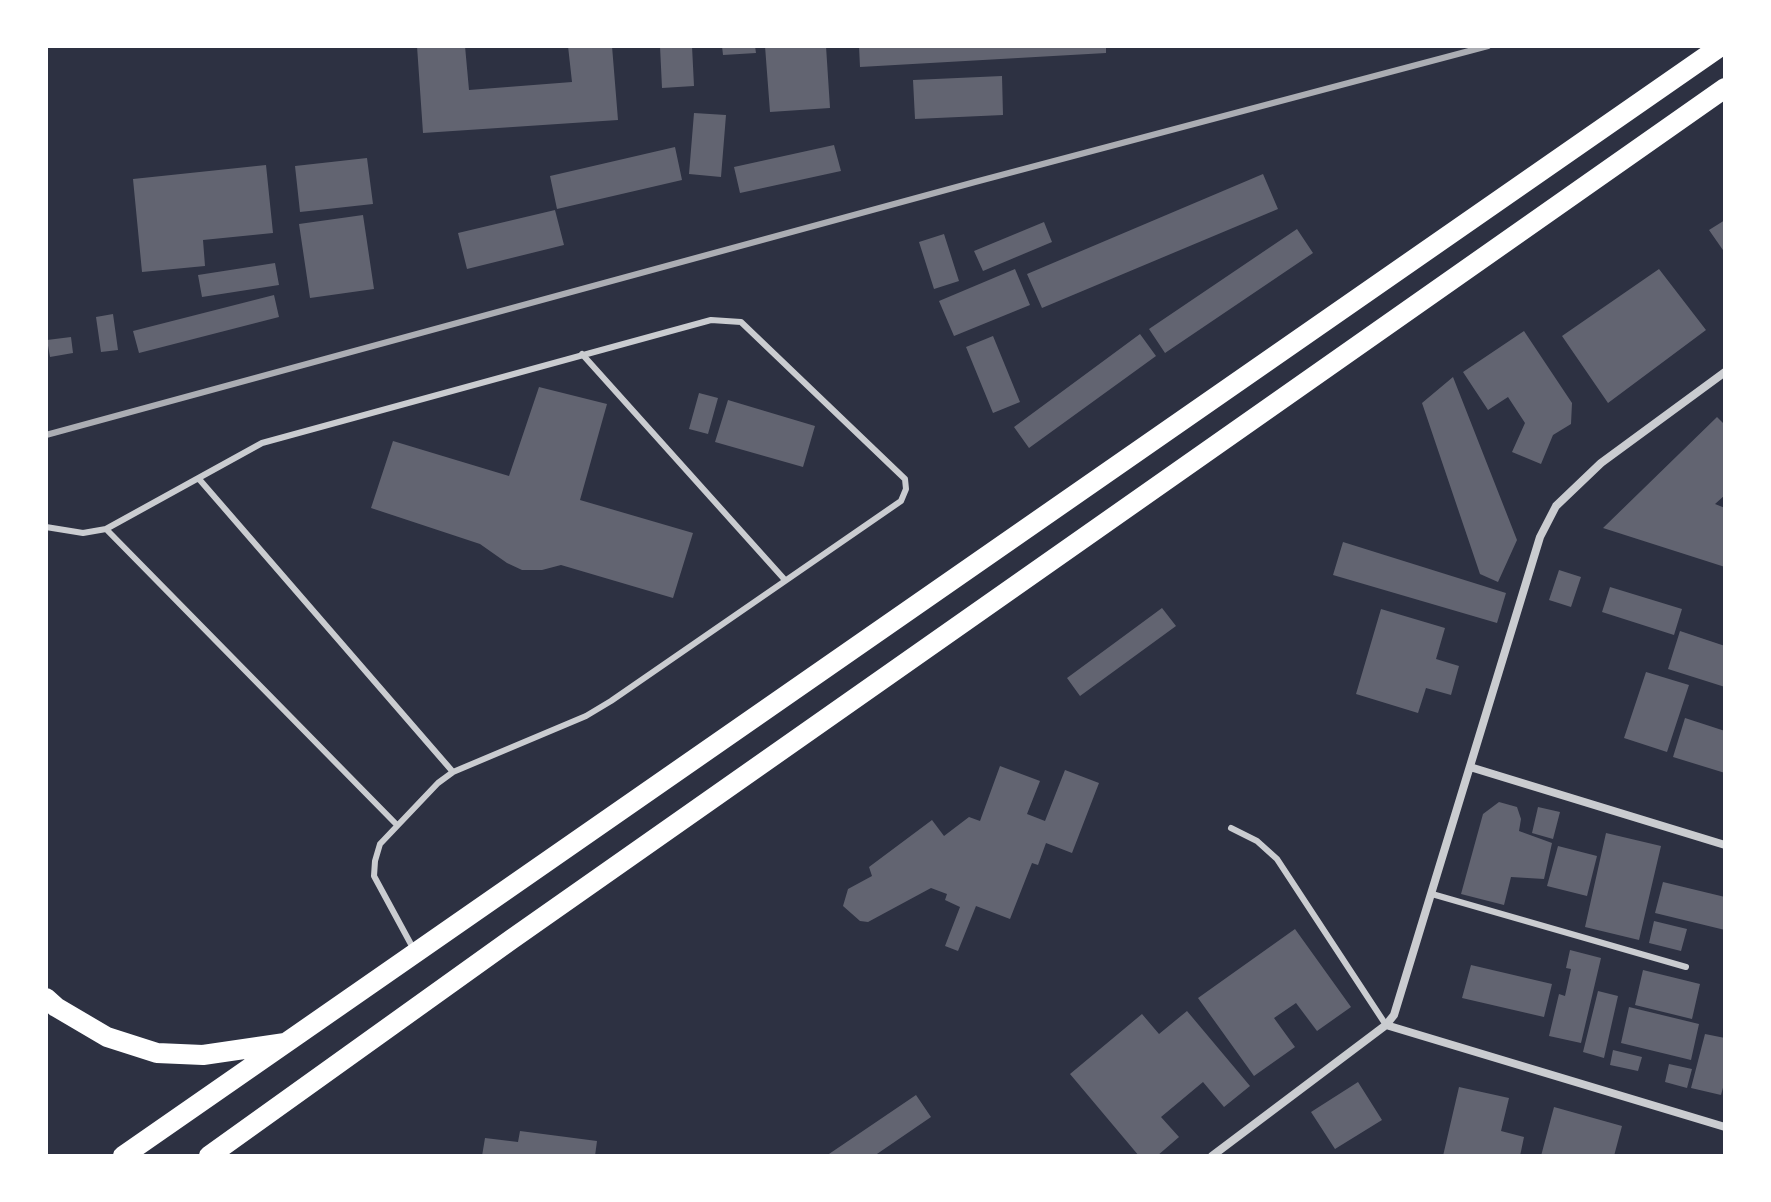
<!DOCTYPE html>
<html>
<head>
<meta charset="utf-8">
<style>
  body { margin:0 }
  #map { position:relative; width:1771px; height:1202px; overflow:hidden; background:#2d3142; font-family:"DejaVu Sans",sans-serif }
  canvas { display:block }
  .frame { position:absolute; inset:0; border:48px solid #fff; pointer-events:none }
</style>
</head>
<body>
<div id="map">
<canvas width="1771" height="1202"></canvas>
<div class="frame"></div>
</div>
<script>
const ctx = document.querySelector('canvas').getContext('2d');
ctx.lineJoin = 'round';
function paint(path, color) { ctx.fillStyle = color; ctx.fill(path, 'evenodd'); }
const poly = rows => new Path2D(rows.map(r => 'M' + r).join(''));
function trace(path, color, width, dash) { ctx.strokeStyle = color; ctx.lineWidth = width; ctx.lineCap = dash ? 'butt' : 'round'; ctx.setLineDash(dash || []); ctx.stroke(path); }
paint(poly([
  [417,46,465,46,469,90,572,82,568,46,612,46,618,120,423,133],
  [660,46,692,46,694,86,662,88],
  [722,46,755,46,756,53,723,55],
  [765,46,826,46,830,108,770,112],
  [859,46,1106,46,1106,53,860,67],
  [1002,76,1003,115,915,119,913,80],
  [694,113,726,115,721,177,689,174],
  [834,145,841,171,740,193,734,167],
  [675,147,682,180,557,209,550,176],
  [367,158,373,204,300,212,295,166],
  [266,165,273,233,203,240,205,266,142,272,133,179],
  [1263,174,1278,209,1042,308,1027,274],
  [555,210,564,245,467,269,458,233],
  [363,215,374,289,310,298,299,224],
  [1725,220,1725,253,1709,230],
  [1044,222,1052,242,983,271,974,251],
  [1297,229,1313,253,1165,353,1149,329],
  [944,234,959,281,934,289,919,242],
  [275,263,279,285,202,297,198,275],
  [1015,269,1030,305,954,336,939,301],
  [1659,269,1706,330,1608,403,1562,336],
  [274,295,279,317,139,353,133,331],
  [113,314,118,350,101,352,96,317],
  [1524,331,1572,403,1571,424,1553,435,1541,464,1512,452,1525,423,1508,397,1488,410,1463,372],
  [1140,334,1156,356,1029,448,1014,427],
  [993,336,1020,402,993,413,966,347],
  [71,337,73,353,50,357,47,340],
  [1453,377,1517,540,1498,582,1480,574,1422,403],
  [539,387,607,404,580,500,693,533,673,598,561,565,542,570,522,570,507,563,480,544,371,508,393,441,509,476],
  [699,393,718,398,708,434,689,429],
  [728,400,815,426,803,467,715,442],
  [1717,417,1725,425,1725,495,1715,504,1725,508,1725,567,1603,528],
  [1343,542,1506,593,1497,623,1333,575],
  [1559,570,1581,577,1571,607,1549,600],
  [1610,587,1682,609,1674,635,1602,612],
  [1162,608,1176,626,1080,696,1067,678],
  [1381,609,1445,628,1436,659,1459,666,1451,695,1426,688,1418,713,1356,694],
  [1680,631,1725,646,1725,687,1668,669],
  [1646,672,1689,685,1667,752,1624,738],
  [1685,718,1725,731,1725,773,1673,757],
  [1000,766,1040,781,1027,814,1045,821,1065,770,1099,783,1072,853,1046,843,1038,865,1032,863,1010,919,976,906,958,951,945,946,960,907,945,900,947,894,931,888,868,922,860,921,843,906,848,889,872,876,869,867,932,820,944,836,969,817,980,821],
  [1499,802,1517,807,1521,819,1519,831,1552,843,1544,879,1511,877,1504,905,1461,894,1483,814],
  [1538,807,1560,812,1553,839,1532,833],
  [1606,833,1661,846,1639,940,1585,927],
  [1558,846,1597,856,1587,896,1547,886],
  [1663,882,1725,897,1725,930,1655,913],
  [1654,921,1687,929,1681,951,1649,943],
  [1295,929,1351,1007,1317,1031,1296,1003,1274,1018,1295,1047,1254,1076,1198,998],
  [1570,950,1601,958,1581,1043,1549,1036,1559,994,1565,996,1571,969,1566,968],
  [1471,965,1552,984,1544,1017,1462,998],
  [1643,970,1700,984,1692,1019,1635,1005],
  [1598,991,1618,996,1604,1058,1583,1052],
  [1629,1007,1699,1024,1691,1060,1621,1043],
  [1187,1011,1250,1086,1224,1107,1203,1082,1161,1117,1179,1137,1157,1156,1139,1156,1070,1074,1142,1014,1159,1034],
  [1705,1034,1725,1038,1725,1080,1721,1095,1691,1088],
  [1613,1050,1642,1057,1638,1071,1610,1065],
  [1669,1064,1692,1069,1687,1088,1665,1082],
  [1358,1082,1382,1120,1335,1149,1311,1112],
  [1459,1087,1509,1098,1501,1131,1524,1137,1520,1156,1443,1156],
  [916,1095,931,1117,874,1156,826,1156],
  [1554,1107,1622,1126,1614,1156,1541,1156],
  [520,1131,597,1141,595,1156,482,1156,485,1138,518,1142]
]), '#626471');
trace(poly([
  [582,354,785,580],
  [199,479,453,772],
  [46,527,83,533,106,529,262,443,711,320,741,322,905,479,906,489,901,501,611,701,586,716,453,772,438,783,380,844,375,861,374,876,413,948],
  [106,529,397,825],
  [1231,828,1257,841,1277,859,1386,1025],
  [1432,894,1686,967]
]), '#caccd0', 6);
trace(poly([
  [1470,767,1725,845],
  [1386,1025,1725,1127],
  [1212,1156,1386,1025,1394,1015,1540,537,1556,506,1601,463,1725,372]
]), '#caccd0', 8);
trace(poly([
  [46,998,56,1007,107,1037,157,1053,203,1055,285,1043],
  [123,1156,1721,46],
  [209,1156,512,939,1725,88]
]), '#fff', 20);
trace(poly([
  [46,435,975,182,1488,46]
]), '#abadb3', 6);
</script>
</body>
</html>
